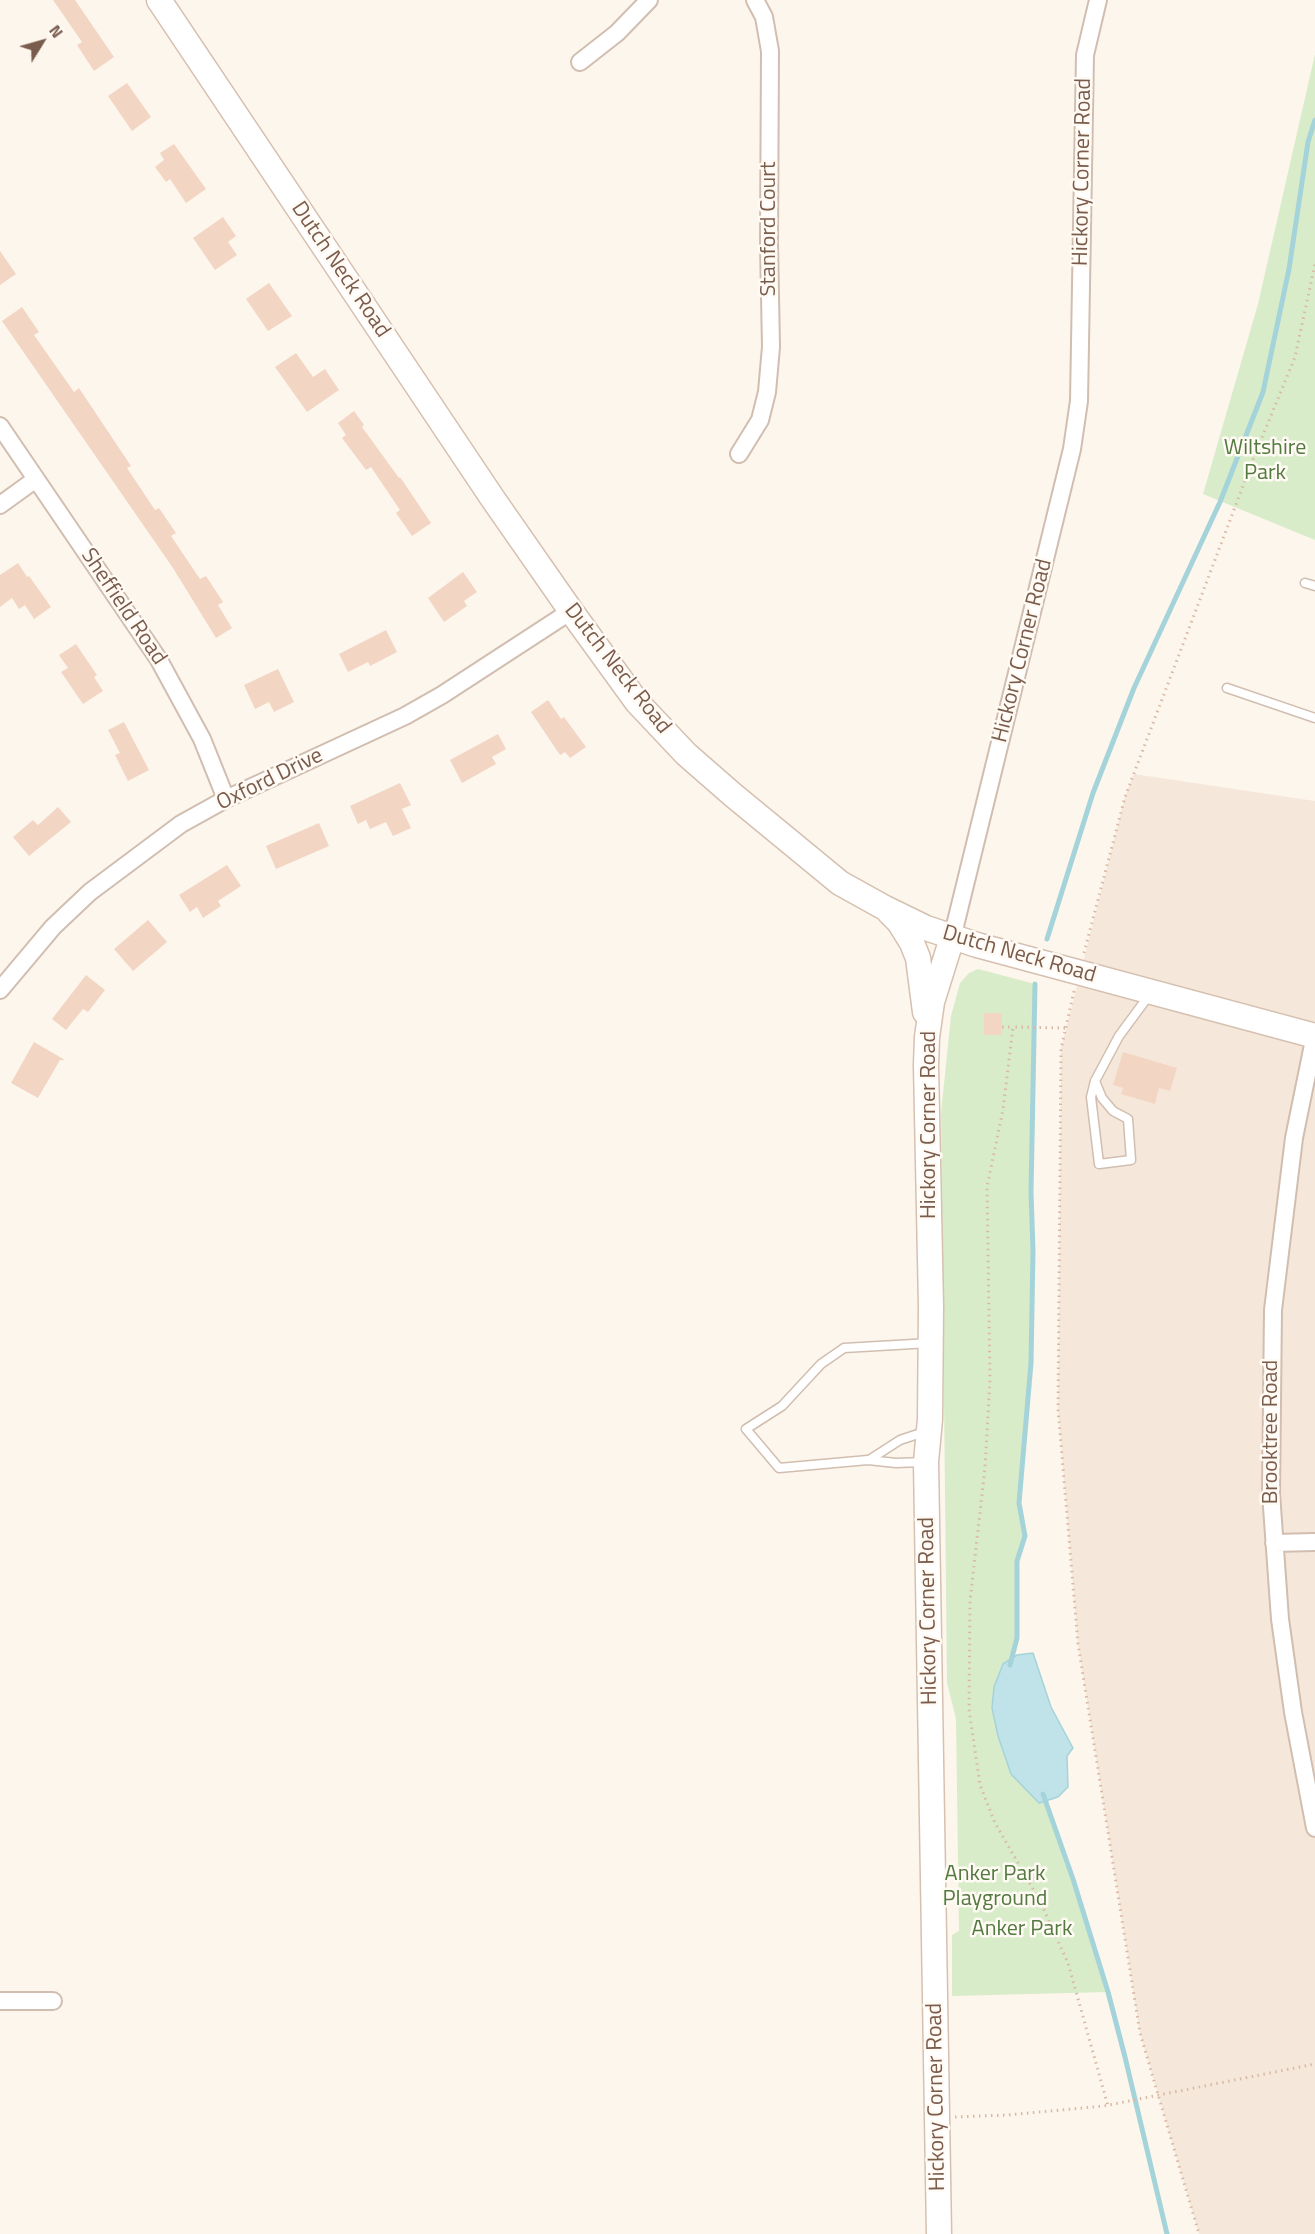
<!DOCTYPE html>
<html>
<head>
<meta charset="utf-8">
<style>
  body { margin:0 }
  #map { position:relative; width:1315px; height:2234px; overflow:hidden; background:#fdf6ec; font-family:"Titillium Web",sans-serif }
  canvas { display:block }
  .north { position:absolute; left:12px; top:12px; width:60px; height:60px; -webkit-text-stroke:4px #fffaf3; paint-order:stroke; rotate:53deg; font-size:16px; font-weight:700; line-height:24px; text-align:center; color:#7a5c4d }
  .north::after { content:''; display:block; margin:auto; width:21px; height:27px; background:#7a5c4d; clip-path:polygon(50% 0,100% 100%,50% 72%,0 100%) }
</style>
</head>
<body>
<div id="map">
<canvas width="1315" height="2234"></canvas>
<div class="north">N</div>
</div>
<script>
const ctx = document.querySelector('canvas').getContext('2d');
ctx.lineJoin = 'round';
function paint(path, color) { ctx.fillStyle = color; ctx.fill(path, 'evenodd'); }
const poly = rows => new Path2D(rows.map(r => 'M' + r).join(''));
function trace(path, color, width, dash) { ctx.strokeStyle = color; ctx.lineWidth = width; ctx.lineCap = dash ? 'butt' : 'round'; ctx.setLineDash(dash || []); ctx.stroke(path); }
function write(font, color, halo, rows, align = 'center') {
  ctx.font = font + ' "Titillium Web",sans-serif'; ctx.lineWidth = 5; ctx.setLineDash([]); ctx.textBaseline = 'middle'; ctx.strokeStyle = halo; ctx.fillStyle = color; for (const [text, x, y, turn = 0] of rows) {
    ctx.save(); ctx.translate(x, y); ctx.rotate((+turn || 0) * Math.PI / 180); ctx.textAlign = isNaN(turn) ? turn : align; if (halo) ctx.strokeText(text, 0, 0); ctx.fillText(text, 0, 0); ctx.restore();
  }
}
paint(poly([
  [1134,774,1315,801,1315,2234,1199,2234,1140,2033,1078,1644,1058,1409,1061,1049,1125,797]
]), '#f5e8da');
paint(poly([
  [1315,54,1315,540,1203,494,1258,304],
  [978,969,1035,984,1035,1120,1031,1192,1033,1251,1031,1363,1019,1503,1025,1536,1017,1561,1017,1638,1006,1685,1073,1879,1108,1992,952,1996,952,1935,959,1931,956,1719,947,1683,941,1113,951,1016,960,983,969,973]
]), '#d8ecc9');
const water = poly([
  [1033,1653,1051,1707,1073,1748,1067,1756,1068,1787,1058,1797,1039,1803,1011,1774,998,1736,992,1708,994,1687,1003,1664,1017,1655,1033,1653]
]);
paint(water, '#bfe3e8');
trace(water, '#a5d3da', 1.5);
trace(poly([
  [1047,939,1093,793,1134,688,1220,502,1263,392,1289,269,1308,142,1315,120],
  [1010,1665,1017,1638,1017,1561,1025,1536,1019,1503,1031,1363,1033,1251,1031,1192,1035,984],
  [1043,1794,1073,1879,1108,1992,1125,2057,1167,2234]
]), '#a5d3da', 5);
paint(poly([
  [53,0,75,0,114,57,94,71,77,45,82,42],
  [127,83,151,117,132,131,108,96],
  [174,144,206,189,186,203,170,179,166,182,155,167,164,160,160,153],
  [223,217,236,236,228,242,237,255,215,270,193,238],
  [0,251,16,274,0,285],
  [269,283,292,316,268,331,246,299],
  [22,307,39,332,34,335,74,392,79,388,131,466,127,468,155,510,159,508,176,533,171,536,200,579,206,576,223,602,218,605,232,628,216,638,173,568,2,321],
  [296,353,313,377,325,369,339,390,307,412,275,367],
  [354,411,364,425,362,427,399,478,400,477,431,523,412,536,396,513,400,510,371,467,366,470,342,438,346,435,338,423],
  [18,563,27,577,29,576,51,607,34,619,25,605,19,609,12,598,0,607,0,575],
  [463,572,477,592,464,601,467,606,444,622,428,598],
  [386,630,397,652,370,666,368,662,348,672,339,654],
  [76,644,97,675,94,677,103,691,83,704,61,672,68,668,59,655],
  [278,669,294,702,274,712,269,702,255,709,244,685],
  [548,700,561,719,564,717,586,747,570,758,565,752,560,755,531,712],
  [124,722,149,770,128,781,115,755,120,753,108,730],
  [498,734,506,749,492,757,496,764,462,783,450,760],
  [400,783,411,805,402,809,411,828,393,836,386,822,370,829,366,820,358,824,350,806],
  [58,807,71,822,29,856,13,837,33,820,38,825],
  [319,823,329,846,276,869,266,846],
  [227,865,241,886,218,901,221,906,203,918,197,907,190,912,179,895],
  [148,920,167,942,133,971,114,949],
  [86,975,105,990,88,1012,83,1009,66,1030,52,1019],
  [984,1013,1002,1013,1001,1035,984,1035],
  [34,1042,65,1060,60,1060,38,1098,11,1083],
  [1123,1052,1177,1068,1170,1091,1159,1088,1155,1104,1121,1094,1123,1088,1113,1085]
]), '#f3d5c3');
const lane = poly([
  [1305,583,1315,586],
  [1227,688,1315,718],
  [1095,1081,1102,1098,1113,1111,1128,1119,1131,1160,1099,1164,1091,1097,1095,1081,1119,1036,1150,994],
  [869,1460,900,1440,927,1431],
  [923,1462,896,1463,868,1460,779,1468,746,1429,782,1406,821,1364,844,1348,930,1343]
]);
const street = poly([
  [580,62,617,33,649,0],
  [0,426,159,660,202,739,226,799],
  [739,454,760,420,767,392,771,347,769,244,770,51,764,17,755,0],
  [0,505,36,479],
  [952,938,1072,449,1079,401,1085,55,1098,0],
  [0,990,53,927,90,892,181,824,226,799,405,716,442,695,571,611],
  [1315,1035,1294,1138,1273,1310,1271,1493,1280,1619,1293,1712,1315,1828],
  [1274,1543,1315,1542],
  [0,2001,53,2001]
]);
const secondary = poly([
  [159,0,493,499,571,611,637,702,686,754,733,795,840,883,885,908,926,928,977,945,1315,1036],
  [889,912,899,922,912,943,918,958,925,1012],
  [939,2234,926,1462,930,1419,931,1307,926,1065,927,1037,932,1002,952,938]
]);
trace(lane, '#d1beb0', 11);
trace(street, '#d1beb0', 20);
trace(secondary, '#d6c0b0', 27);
trace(poly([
  [1084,953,1125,797,1254,457,1295,357,1315,264],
  [1074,991,1061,1049,1058,1409,1078,1644,1140,2033,1199,2234],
  [1002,1027,1013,1027],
  [1065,1028,1013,1027,1003,1110,987,1187,990,1380,985,1468,970,1601,969,1709,980,1785,995,1823,1040,1901,1068,1963,1108,2106],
  [955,2117,1007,2115,1104,2106,1315,2064]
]), '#d9b8a5', 3, [1.5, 4.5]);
trace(lane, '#fff', 8);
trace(street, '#fff', 16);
trace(secondary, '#fff', 24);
write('22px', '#7a5c4d', '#fffaf3', [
  ["Hickory Corner Road",1083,172,-89],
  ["Stanford Court",770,229,-90],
  ["Dutch Neck Road",340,270,56],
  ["Sheffield Road",123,607,56],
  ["Hickory Corner Road",1023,651,-76],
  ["Dutch Neck Road",617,669,52],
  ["Oxford Drive",270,780,-26],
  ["Dutch Neck Road",1019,955,16],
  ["Hickory Corner Road",930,1125,-90],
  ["Brooktree Road",1272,1432,-90],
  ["Hickory Corner Road",929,1611,-91],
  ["Hickory Corner Road",937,2097,-91]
]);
write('22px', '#537a41', '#fffaf3', [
  ["Wiltshire",1265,449],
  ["Park",1265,474],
  ["Anker Park",995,1875],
  ["Playground",995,1900],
  ["Anker Park",1022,1930]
]);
</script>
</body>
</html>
